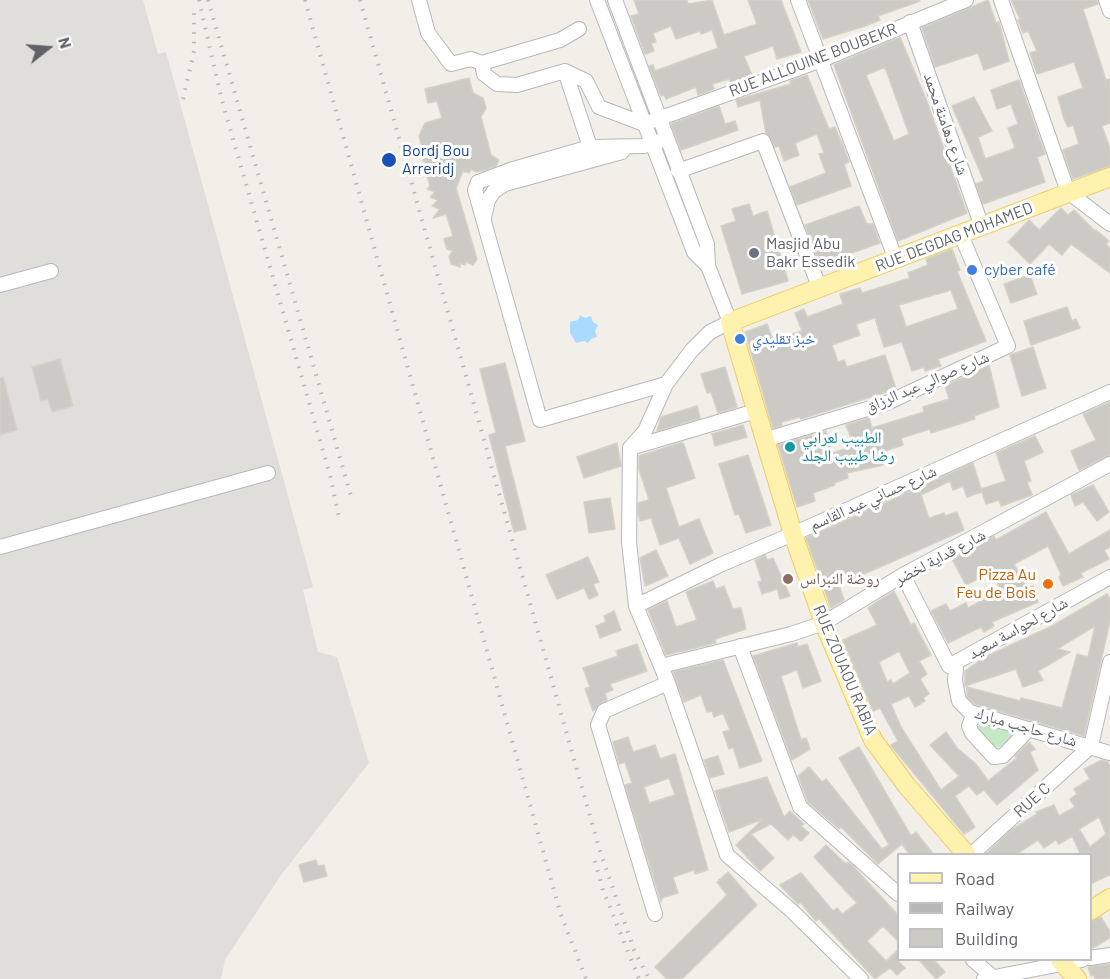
<!DOCTYPE html>
<html>
<head>
<meta charset="utf-8">
<style>
  body { margin:0 }
  #map { position:relative; width:1110px; height:979px; overflow:hidden; background:#f1efe8; font-family:Barlow,sans-serif }
  canvas { display:block }
  .legend { position:absolute; left:897px; top:853px; width:195px; height:108px; box-sizing:border-box; background:#fff; border:2px solid #bfc1c3; margin:0; padding:8px 10px; list-style:none; font-size:18px; color:#5f6368 }
  .legend li { display:flex; align-items:center; gap:12px; height:30px }
  .legend b { width:30px; border:2px solid #bfc1c3 }
  .north { position:absolute; left:18px; top:18px; width:60px; height:60px; -webkit-text-stroke:4px #fff; paint-order:stroke; rotate:73deg; font-size:16px; font-weight:700; line-height:24px; text-align:center; color:#5f6368 }
  .north::after { content:''; display:block; margin:auto; width:21px; height:27px; background:#5f6368; clip-path:polygon(50% 0,100% 100%,50% 72%,0 100%) }
</style>
</head>
<body>
<div id="map">
<canvas width="1110" height="979"></canvas>
<ul class="legend">
<li><b style="height:8px;background:#fff2af"></b>Road</li>
<li><b style="height:8px;background:#b6b7b8"></b>Railway</li>
<li><b style="height:16px;background:#cccac5"></b>Building</li>
</ul>
<div class="north">N</div>
</div>
<script>
const ctx = document.querySelector('canvas').getContext('2d');
ctx.lineJoin = 'round';
function paint(path, color) { ctx.fillStyle = color; ctx.fill(path, 'evenodd'); }
const poly = rows => new Path2D(rows.map(r => 'M' + r).join(''));
function trace(path, color, width, dash) { ctx.strokeStyle = color; ctx.lineWidth = width; ctx.lineCap = dash ? 'butt' : 'round'; ctx.setLineDash(dash || []); ctx.stroke(path); }
function write(font, color, halo, rows, align = 'center') {
  ctx.font = font + ' Barlow,"Noto Naskh Arabic",sans-serif'; ctx.lineWidth = 6; ctx.setLineDash([]); ctx.textBaseline = 'middle'; ctx.strokeStyle = halo; ctx.fillStyle = color; for (const [text, x, y, turn = 0] of rows) {
    ctx.save(); ctx.translate(x, y); ctx.rotate((+turn || 0) * Math.PI / 180); ctx.textAlign = isNaN(turn) ? turn : align; if (halo) ctx.strokeText(text, 0, 0); ctx.fillText(text, 0, 0); ctx.restore();
  }
}
paint(poly([
  [0,0,143,0,158,54,166,52,313,587,303,590,318,652,337,657,369,763,281,875,225,960,221,979,0,979]
]), '#e0deda');
paint(poly([
  [978,720,1017,732,1001,747,995,747,979,734]
]), '#c5e8c5');
paint(poly([
  [580,315,585,318,591,316,593,322,598,325,595,331,597,337,591,339,588,343,584,341,576,343,570,333,570,322,578,320]
]), '#aadaff');
const building = poly([
  [634,0,687,0,688,4,712,0,724,35,757,24,748,0,781,0,801,52,777,59,773,46,744,56,752,75,731,83,729,79,712,84,714,89,698,95,696,87,666,99,664,95,661,96,649,66,653,65,655,71,718,48,712,30,701,34,700,31,676,39,671,26,653,33,656,42,651,43,654,51,645,54,631,16,639,14,634,0],
  [808,0,919,0,920,1,878,16,880,20,865,26,823,39,808,0],
  [988,0,996,23,999,22,1009,61,984,70,978,53,935,67,922,28,988,0],
  [1011,0,1097,0,1098,4,1083,9,1106,80,1110,79,1110,123,1102,126,1110,149,1110,166,1073,179,1063,150,1079,144,1073,125,1068,127,1064,119,1058,97,1083,88,1074,62,1037,74,1030,53,1037,51,1028,31,1023,33,1018,20,1020,19,1011,0],
  [900,37,926,99,967,213,898,241,834,65,900,37],
  [885,67,909,134,894,141,866,75,885,67],
  [807,75,829,129,835,127,844,148,849,162,844,164,851,186,797,205,790,187,826,173,819,154,824,153,817,134,795,143,799,155,784,161,779,146,775,147,766,133,760,100,738,107,736,100,791,84,790,81,807,75],
  [469,78,473,93,483,98,486,108,481,117,491,155,499,160,496,166,488,169,476,172,471,169,469,173,463,171,456,188,477,259,473,265,466,262,465,265,460,263,460,267,451,264,449,256,453,251,447,249,444,239,453,236,446,214,433,218,440,209,432,206,438,200,430,197,435,192,427,189,430,186,424,165,426,161,423,161,420,151,423,150,419,136,425,123,442,118,437,101,428,103,425,89,469,78],
  [1019,80,1045,154,1037,157,1045,182,983,204,976,184,984,181,952,106,974,97,992,131,978,137,985,159,1013,149,1015,148,1008,128,1018,124,1011,104,997,109,991,90,1019,80],
  [719,106,725,124,735,121,738,130,681,150,671,124,719,106],
  [749,204,753,216,767,211,788,281,742,294,721,226,736,221,732,209,749,204],
  [859,206,867,224,873,224,880,243,820,264,805,225,859,206],
  [1061,208,1068,215,1074,210,1095,231,1096,230,1109,241,1106,244,1110,248,1110,273,1071,244,1062,255,1049,244,1030,264,1008,242,1029,220,1039,230,1061,208],
  [952,249,960,270,957,271,986,341,938,359,941,366,925,371,924,367,912,371,902,342,884,347,875,318,856,324,860,335,832,345,838,362,844,360,847,367,885,355,896,389,801,419,800,417,782,422,782,425,773,428,745,332,767,324,773,340,802,331,795,313,804,309,807,317,843,304,840,294,860,288,862,293,910,278,908,273,928,265,926,259,952,249],
  [951,290,958,309,906,327,899,305,951,290],
  [1030,275,1037,294,1011,303,1004,284,1030,275],
  [1067,307,1072,321,1076,319,1080,328,1031,345,1024,321,1067,307],
  [1033,347,1046,388,1022,396,1010,355,1033,347],
  [60,359,73,406,52,412,48,399,41,401,32,367,60,359],
  [505,363,525,441,505,446,526,529,514,532,489,435,496,433,480,369,505,363],
  [989,365,999,407,974,416,975,419,931,433,930,429,901,438,903,445,879,453,883,465,847,473,848,478,834,483,835,485,813,493,815,501,797,507,778,445,826,431,832,453,854,446,846,425,869,418,872,428,924,412,923,407,949,399,945,386,989,365],
  [725,367,737,407,718,413,711,392,707,393,701,374,725,367],
  [3,377,17,430,0,435,0,378,3,377],
  [1110,402,1110,455,1079,470,1071,451,1096,440,1083,414,1110,402],
  [697,406,700,418,657,431,661,417,697,406],
  [743,425,747,437,715,446,712,434,743,425],
  [1035,436,1043,452,1024,461,1031,481,1027,482,1032,495,1001,506,999,500,986,504,981,489,1006,481,996,453,1035,436],
  [683,442,695,478,666,488,679,527,699,519,713,553,690,564,679,538,660,545,651,518,640,521,638,513,638,503,649,500,639,469,639,456,683,442],
  [617,443,621,466,584,478,577,457,617,443],
  [748,455,771,525,746,533,739,514,735,515,719,464,748,455],
  [973,463,982,492,967,497,963,486,953,490,950,481,921,495,928,516,930,518,944,513,945,516,957,512,964,530,839,585,844,600,831,608,806,538,973,463],
  [1093,485,1109,512,1097,521,1083,502,1075,506,1071,495,1093,485],
  [610,498,615,529,589,533,584,502,610,498],
  [1046,512,1069,554,1110,530,1110,547,1104,550,1109,559,1081,573,1083,577,1063,586,1059,577,1061,575,1048,546,1014,564,1027,588,1033,586,1038,602,992,622,994,626,984,632,981,627,948,643,931,611,946,604,950,611,966,603,968,608,1001,590,991,572,966,585,952,559,994,536,996,540,1046,512],
  [656,550,668,576,645,586,640,558,656,550],
  [765,555,767,560,773,558,790,596,780,599,777,589,762,594,758,582,762,581,755,560,765,555],
  [588,557,599,582,593,584,598,595,589,599,584,588,557,599,546,575,588,557],
  [713,581,716,589,724,586,733,609,741,608,746,629,715,639,716,643,666,655,648,610,667,601,676,627,697,620,686,592,713,581],
  [894,591,911,625,914,623,931,655,919,661,927,674,920,679,929,694,923,698,925,701,915,707,909,696,891,704,901,727,941,790,959,776,930,745,946,732,957,748,976,764,988,781,1017,758,1015,756,1029,742,1035,749,1030,752,1038,770,997,805,984,790,977,795,969,786,955,796,975,827,964,834,893,748,891,745,898,741,880,708,873,711,843,640,877,625,868,608,894,591],
  [899,651,910,673,893,684,891,680,887,682,879,662,899,651],
  [1107,594,1110,599,1110,621,1084,736,975,704,967,697,967,687,1020,701,1021,698,1062,708,1077,654,1088,657,1095,626,1057,649,1070,652,1038,671,1043,680,1023,687,1016,669,965,686,965,671,985,657,1052,626,1107,594],
  [614,611,621,630,600,638,596,626,606,622,604,616,614,611],
  [797,643,798,647,807,644,821,681,803,688,797,670,781,676,801,740,806,738,810,749,792,760,753,656,797,643],
  [637,644,647,671,610,684,613,690,605,693,607,700,593,711,585,689,590,687,583,668,618,656,616,651,637,644],
  [723,660,762,761,740,768,733,747,729,749,723,732,730,730,723,713,714,717,712,711,707,712,701,695,684,702,673,672,723,660],
  [628,737,633,752,655,745,660,759,675,754,708,870,695,874,694,870,673,877,678,893,662,898,661,902,625,785,632,783,625,762,619,764,613,742,628,737],
  [669,778,675,795,649,803,644,787,669,778],
  [859,747,911,836,916,832,934,855,910,855,902,844,878,864,841,827,839,829,808,802,798,776,809,767,822,782,826,779,882,849,889,845,839,758,859,747],
  [718,756,724,774,710,778,704,760,718,756],
  [1102,760,1108,762,1110,766,1110,875,1090,884,1090,855,1081,855,1072,836,1059,844,1056,840,1044,848,1038,840,1015,855,985,855,1010,831,1037,814,1036,812,1054,805,1059,816,1075,807,1070,799,1077,794,1074,789,1090,779,1084,769,1102,760],
  [1099,817,1106,834,1090,847,1079,829,1099,817],
  [767,777,784,817,790,811,804,824,801,826,809,833,801,841,793,835,788,840,771,824,751,834,774,858,760,871,736,845,763,819,729,832,715,791,767,777],
  [826,845,846,864,848,862,851,864,898,915,898,941,883,926,867,941,886,961,898,950,898,961,905,968,897,975,890,968,875,979,819,919,816,921,800,902,798,904,780,885,801,873,833,911,837,908,842,914,857,903,814,857,826,845],
  [316,860,318,866,324,865,327,876,304,882,299,865,316,860],
  [728,872,757,905,682,979,667,979,655,967,727,895,717,882,728,872],
  [1101,917,1110,932,1110,938,1093,948,1090,943,1090,922,1101,917],
  [919,960,934,960,945,972,936,979,919,960],
  [1110,964,1110,979,1095,979,1094,975,1091,976,1088,967,1110,964]
]);
paint(building, '#cccac5');
trace(building, '#d6d1c6', 1.5);
const minor = poly([
  [419,0,428,33,451,64,471,59,482,63,484,74,497,84,517,85,565,71,586,81,599,107,644,124,819,61,966,0],
  [597,0,694,252,708,266],
  [615,0,707,244,708,266,730,322,710,332,692,350,666,384,645,431,630,448],
  [798,0,896,260],
  [1001,0,1068,192,1110,224],
  [1106,0,1110,11],
  [910,22,982,227],
  [482,63,560,40,579,29],
  [565,71,590,147],
  [678,171,763,141,820,289],
  [484,218,488,200,494,191,505,184,622,152],
  [0,285,51,271],
  [666,384,540,420,475,190,478,182,510,170,590,147,644,146,666,139],
  [756,411,630,448,629,542,636,606,668,683,727,855,792,911,861,979],
  [764,440,887,403,1008,346,961,235],
  [0,547,268,473],
  [903,575,949,666],
  [1110,577,949,666,956,668,955,681,959,701,970,712,1110,753],
  [636,606,720,565,793,534,1110,392],
  [740,646,800,807,898,894],
  [661,666,791,634,824,623,903,575,1110,464],
  [974,713,969,726,972,733,994,757,1003,756,1029,729],
  [972,854,1091,746,1110,662],
  [655,914,598,725,604,711,668,683],
  [1090,958,1110,955],
  [973,960,993,977],
  [984,979,1082,960]
]);
const major = poly([
  [966,854,907,786,873,740,824,623,793,534,730,322,1110,177],
  [1090,911,1110,898],
  [1060,960,1077,979]
]);
trace(minor, '#b5b8bc', 16);
trace(major, '#f2c960', 20);
trace(minor, '#fff', 14);
trace(major, '#fff2af', 18);
trace(poly([
  [199,0,221,97,330,475,339,518],
  [208,0,351,496],
  [305,0,560,912,586,979],
  [360,0,599,848,634,950,649,979],
  [183,99,194,51,194,9],
  [595,861,603,890,639,979]
]), '#b6b7b8', 4, [1.5, 8]);
for (const [x, y, r, color] of [
  [389,160,8,"#1a4fb4"],
  [754,253,6,"#6b7280"],
  [972,270,6,"#3f7fe0"],
  [740,339,6,"#3f7fe0"],
  [790,447,6,"#0f9aa8"],
  [788,579,6,"#8d6e63"],
  [1048,584,6,"#e8710a"]
]) { const dot = new Path2D(); dot.arc(x, y, r, 0, 2 * Math.PI); ctx.fillStyle = color; ctx.fill(dot); trace(dot, '#fff', 2); }
write('16px', '#5f6368', '#fff', [
  ["RUE ALLOUINE BOUBEKR",813,60,-21],
  ["شارع دهامنة محمد",946,124,71],
  ["RUE DEGDAG MOHAMED",954,237,-21],
  ["شارع صوالي عبد الرزاق",927,382,-23],
  ["شارع حساني عبد القاسم",873,498,-24],
  ["شارع قداية لخضر",940,557,-28],
  ["شارع لحواسة سعيد",1018,628,-29],
  ["RUE ZOUAOU RABIA",845,670,67],
  ["شارع حاجب مبارك",1026,727,16],
  ["RUE C",1032,800,-42]
]);
write('16px', '#164399', '#fff', [
  ["Bordj Bou",402,151],
  ["Arreridj",402,169]
], 'left');
write('16px', '#5b616d', '#fff', [
  ["Masjid Abu",766,244],
  ["Bakr Essedik",766,262]
], 'left');
write('16px', '#366cbe', '#fff', [
  ["cyber café",984,270],
  ["خبز تقليدي",752,339]
], 'left');
write('16px', '#0d838f', '#fff', [
  ["الطبيب لعرابي",802,438],
  ["رضا طبيب الجلد",802,456]
], 'left');
write('16px', '#c56008', '#fff', [
  ["Pizza Au",1036,575],
  ["Feu de Bois",1036,593]
], 'right');
write('16px', '#785e54', '#fff', [
  ["روضة النبراس",800,579]
], 'left');
</script>
</body>
</html>
